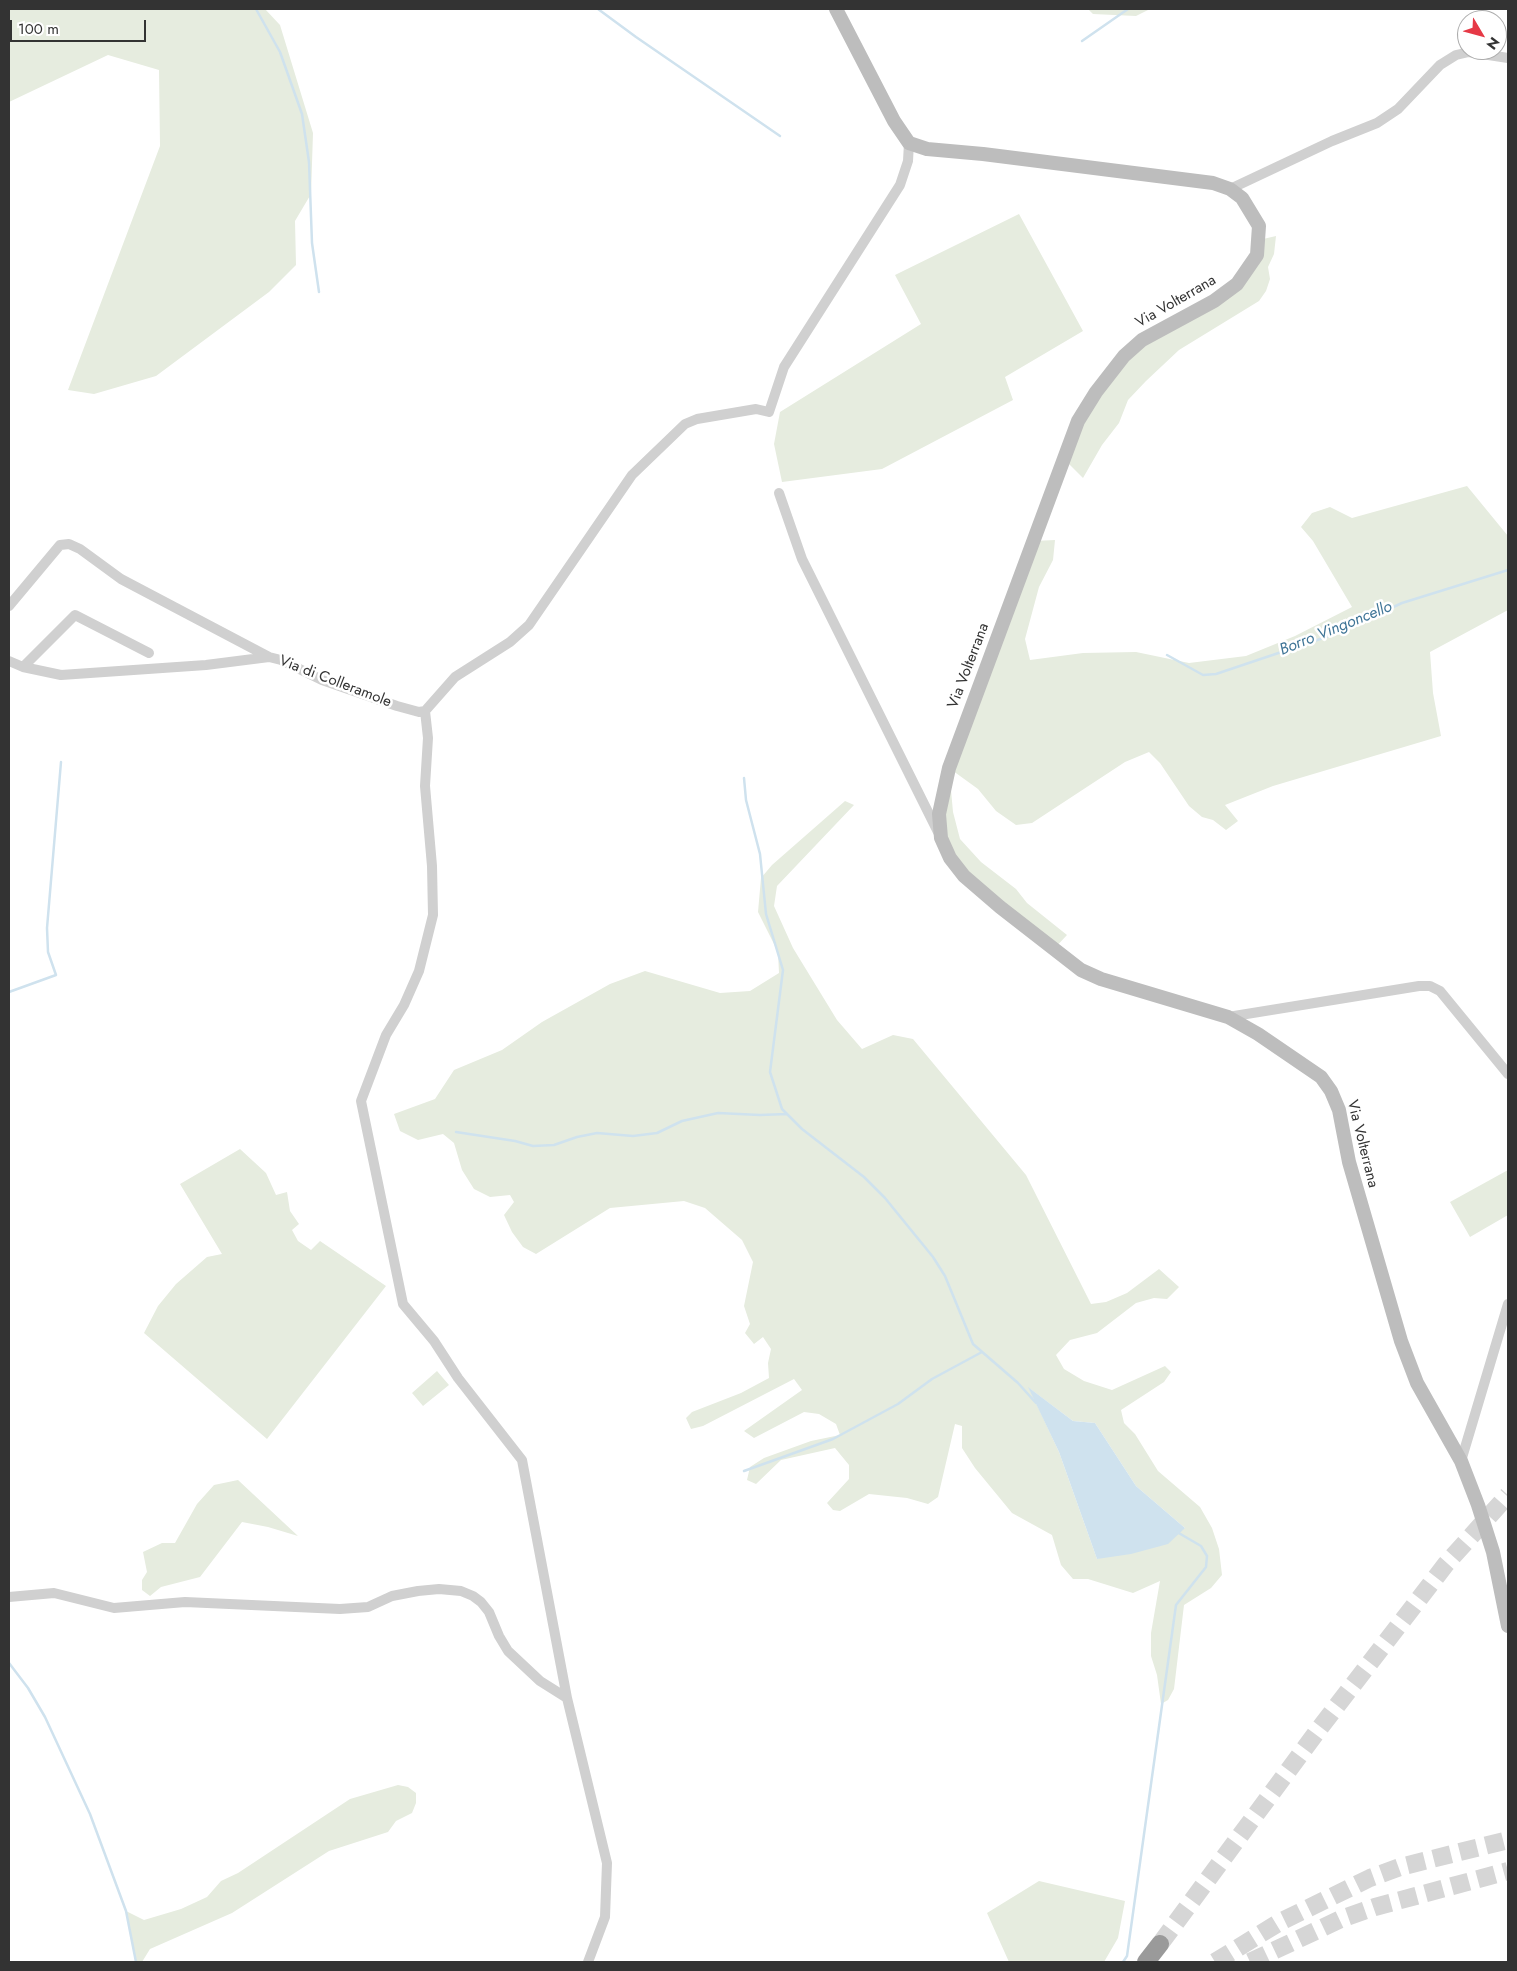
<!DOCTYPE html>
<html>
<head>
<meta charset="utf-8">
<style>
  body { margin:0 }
  #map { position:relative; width:1517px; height:1971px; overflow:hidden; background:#fff; font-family:Jost,sans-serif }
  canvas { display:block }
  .frame { position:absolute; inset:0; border:10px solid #333; pointer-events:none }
  .north { position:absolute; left:1457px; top:10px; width:50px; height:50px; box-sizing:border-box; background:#fff; border:1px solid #adadad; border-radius:50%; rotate:127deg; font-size:14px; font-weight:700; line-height:20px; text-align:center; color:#333 }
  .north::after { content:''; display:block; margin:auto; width:18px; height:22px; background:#e63946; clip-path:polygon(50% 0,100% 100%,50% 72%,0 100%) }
  .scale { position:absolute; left:10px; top:20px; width:136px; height:22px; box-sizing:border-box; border:2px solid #333; border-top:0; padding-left:6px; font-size:15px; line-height:18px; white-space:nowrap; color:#333; -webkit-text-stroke:4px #fff; paint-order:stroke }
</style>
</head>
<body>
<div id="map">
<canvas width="1517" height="1971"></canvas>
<div class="frame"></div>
<div class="north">N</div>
<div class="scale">100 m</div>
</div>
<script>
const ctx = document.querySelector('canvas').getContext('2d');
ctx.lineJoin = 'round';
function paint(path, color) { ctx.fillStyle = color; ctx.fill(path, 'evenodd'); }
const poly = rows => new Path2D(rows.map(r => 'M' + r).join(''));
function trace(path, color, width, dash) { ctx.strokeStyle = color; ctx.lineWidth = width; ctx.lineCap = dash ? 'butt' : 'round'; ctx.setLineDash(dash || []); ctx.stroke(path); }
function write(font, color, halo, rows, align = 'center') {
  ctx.font = font + ' Jost,sans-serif'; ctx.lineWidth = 5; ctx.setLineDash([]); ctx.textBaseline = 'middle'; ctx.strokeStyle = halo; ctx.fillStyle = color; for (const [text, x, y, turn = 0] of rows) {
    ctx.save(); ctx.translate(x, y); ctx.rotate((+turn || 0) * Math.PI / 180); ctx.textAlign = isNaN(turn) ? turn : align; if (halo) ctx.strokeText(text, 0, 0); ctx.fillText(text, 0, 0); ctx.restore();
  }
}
paint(poly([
  [9,9,265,9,280,25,313,133,311,194,295,221,296,265,269,292,156,376,94,394,68,390,160,146,159,70,108,55,9,102],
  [1088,9,1150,9,1136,16,1093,14],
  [1019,214,1083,331,1005,377,1013,400,882,469,782,482,774,444,780,412,921,324,895,275],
  [1276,236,1274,254,1268,267,1270,279,1266,291,1259,301,1179,350,1146,381,1128,400,1119,423,1102,445,1083,478,1064,459,1078,421,1124,356,1237,284,1259,240],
  [1467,486,1508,536,1508,610,1430,652,1433,693,1441,736,1273,786,1225,805,1238,821,1226,830,1213,820,1202,817,1189,806,1160,763,1149,752,1125,762,1032,823,1016,825,996,811,978,789,949,768,953,812,960,839,981,862,1016,889,1027,903,1067,935,1053,950,998,907,950,857,941,838,939,814,942,791,949,768,1034,541,1055,540,1053,560,1039,587,1025,639,1030,660,1083,653,1136,652,1189,663,1246,656,1295,636,1352,607,1313,541,1301,527,1312,513,1330,507,1352,518],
  [845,801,854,805,777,886,774,906,793,948,837,1020,862,1049,893,1035,913,1039,1026,1175,1091,1304,1106,1302,1127,1293,1159,1269,1179,1287,1167,1299,1154,1298,1136,1303,1097,1333,1070,1340,1056,1355,1064,1369,1084,1381,1112,1390,1165,1366,1171,1372,1164,1382,1121,1410,1124,1423,1135,1434,1158,1471,1200,1507,1212,1528,1219,1549,1222,1575,1211,1588,1184,1605,1174,1689,1168,1700,1161,1704,1157,1675,1151,1656,1151,1633,1160,1581,1133,1593,1088,1579,1073,1579,1061,1565,1052,1535,1012,1513,975,1468,962,1448,962,1426,955,1424,938,1497,928,1504,907,1498,869,1494,840,1511,833,1510,827,1503,849,1479,849,1465,835,1448,781,1460,756,1484,747,1480,750,1467,764,1458,811,1441,840,1435,836,1424,819,1414,804,1412,754,1438,744,1431,802,1390,794,1379,703,1426,691,1429,686,1418,692,1412,741,1393,769,1378,768,1363,771,1349,763,1337,754,1344,745,1333,750,1324,744,1306,753,1262,742,1240,705,1208,684,1201,610,1208,536,1254,523,1247,512,1232,504,1215,514,1202,510,1195,490,1197,474,1189,462,1170,454,1143,443,1134,418,1140,400,1131,394,1114,435,1099,454,1070,502,1050,542,1022,610,984,645,971,720,993,750,991,779,973,778,952,758,912,761,878,772,865],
  [1029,1388,1073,1421,1095,1423,1136,1486,1185,1528,1097,1559,1059,1452],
  [240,1149,266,1173,276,1195,287,1192,290,1211,299,1224,292,1230,298,1241,311,1250,320,1241,386,1286,267,1439,144,1333,158,1306,176,1284,207,1257,222,1254,180,1184],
  [1508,1170,1508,1215,1470,1237,1450,1202],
  [437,1371,449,1385,423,1406,412,1393],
  [238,1480,298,1536,268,1527,242,1522,200,1577,161,1587,150,1596,142,1590,142,1580,147,1572,143,1552,162,1543,175,1543,197,1504,214,1485],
  [398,1785,408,1787,416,1793,416,1803,412,1813,396,1821,388,1832,329,1851,232,1913,150,1949,142,1962,136,1962,126,1911,144,1920,181,1909,207,1897,221,1881,238,1873,350,1799],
  [1039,1881,1125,1901,1118,1938,1104,1962,1009,1962,987,1913]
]), '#e6ecdf');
paint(poly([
  [1028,1387,1073,1421,1095,1423,1136,1486,1185,1528,1168,1544,1131,1554,1097,1559,1059,1452]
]), '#cfe2ee');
trace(poly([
  [256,9,280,52,302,114,309,162,312,243,319,292],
  [598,9,636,37,780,136],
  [1082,41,1128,9],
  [1167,655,1203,675,1216,674,1335,634,1402,603,1508,570],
  [744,778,746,800,760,854,766,914,783,970,770,1072,782,1109,802,1129,864,1177,885,1198,933,1257,945,1276,973,1344,1018,1383,1036,1403],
  [9,992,56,975,48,952,47,928,61,762],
  [456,1132,515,1141,533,1146,554,1145,577,1137,597,1133,633,1136,657,1133,682,1121,718,1113,760,1115,787,1114],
  [744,1471,833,1439,898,1404,932,1379,982,1352],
  [9,1663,28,1688,45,1717,90,1814,126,1911,136,1962],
  [1123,1962,1127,1956,1176,1605,1206,1567,1207,1556,1201,1546,1177,1532]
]), '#cfe2ee', 2.5);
trace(poly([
  [1160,1944,1319,1729,1446,1564,1508,1495],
  [1215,1962,1280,1922,1370,1878,1400,1867,1508,1840],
  [1250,1962,1341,1919,1375,1907,1508,1871]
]), '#d6d6d6', 18, [18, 9]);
trace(poly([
  [1230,189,1332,141,1377,123,1398,109,1440,65,1456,55,1469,52,1508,58],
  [779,493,802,559,938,832],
  [9,606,60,545,69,544,80,549,121,579,269,657],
  [9,661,23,667,61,675,206,665,269,657,281,660,322,680,397,706,419,712,425,711,455,677,510,642,529,625,632,475,685,424,697,419,756,409,769,412,784,367,900,185,908,161,909,143],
  [23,667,75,615,149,653],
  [425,711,428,738,425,786,432,866,433,915,419,971,404,1005,386,1035,361,1101,403,1304,434,1341,458,1378,522,1460,567,1698,607,1863,605,1917,588,1962],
  [1228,1017,1419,986,1430,986,1440,991,1508,1074],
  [1461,1461,1508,1304],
  [9,1597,54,1593,114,1608,185,1602,340,1609,368,1607,392,1596,418,1591,439,1589,461,1591,473,1596,481,1602,489,1612,499,1636,508,1651,540,1681,567,1698]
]), '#d0d0d0', 10);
trace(poly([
  [836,9,894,121,909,143,927,149,983,154,1213,183,1230,189,1242,198,1259,226,1257,255,1237,284,1214,301,1142,340,1124,356,1096,392,1078,421,949,768,939,814,941,838,950,858,964,876,1000,907,1081,970,1101,979,1228,1017,1258,1034,1321,1077,1331,1091,1339,1110,1349,1162,1401,1341,1417,1383,1461,1461,1478,1505,1493,1552,1508,1626]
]), '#bdbdbd', 14);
trace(poly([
  [1146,1962,1160,1944]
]), '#9a9a9a', 18);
write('15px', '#333', '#fff', [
  ["Via Volterrana",1176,302,-30],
  ["Via Volterrana",969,666,-69],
  ["Via di Colleramole",335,682,21],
  ["Via Volterrana",1362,1144,76]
]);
write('italic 16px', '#3f7597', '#fff', [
  ["Borro Vingoncello",1336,629,-22]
]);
</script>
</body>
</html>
